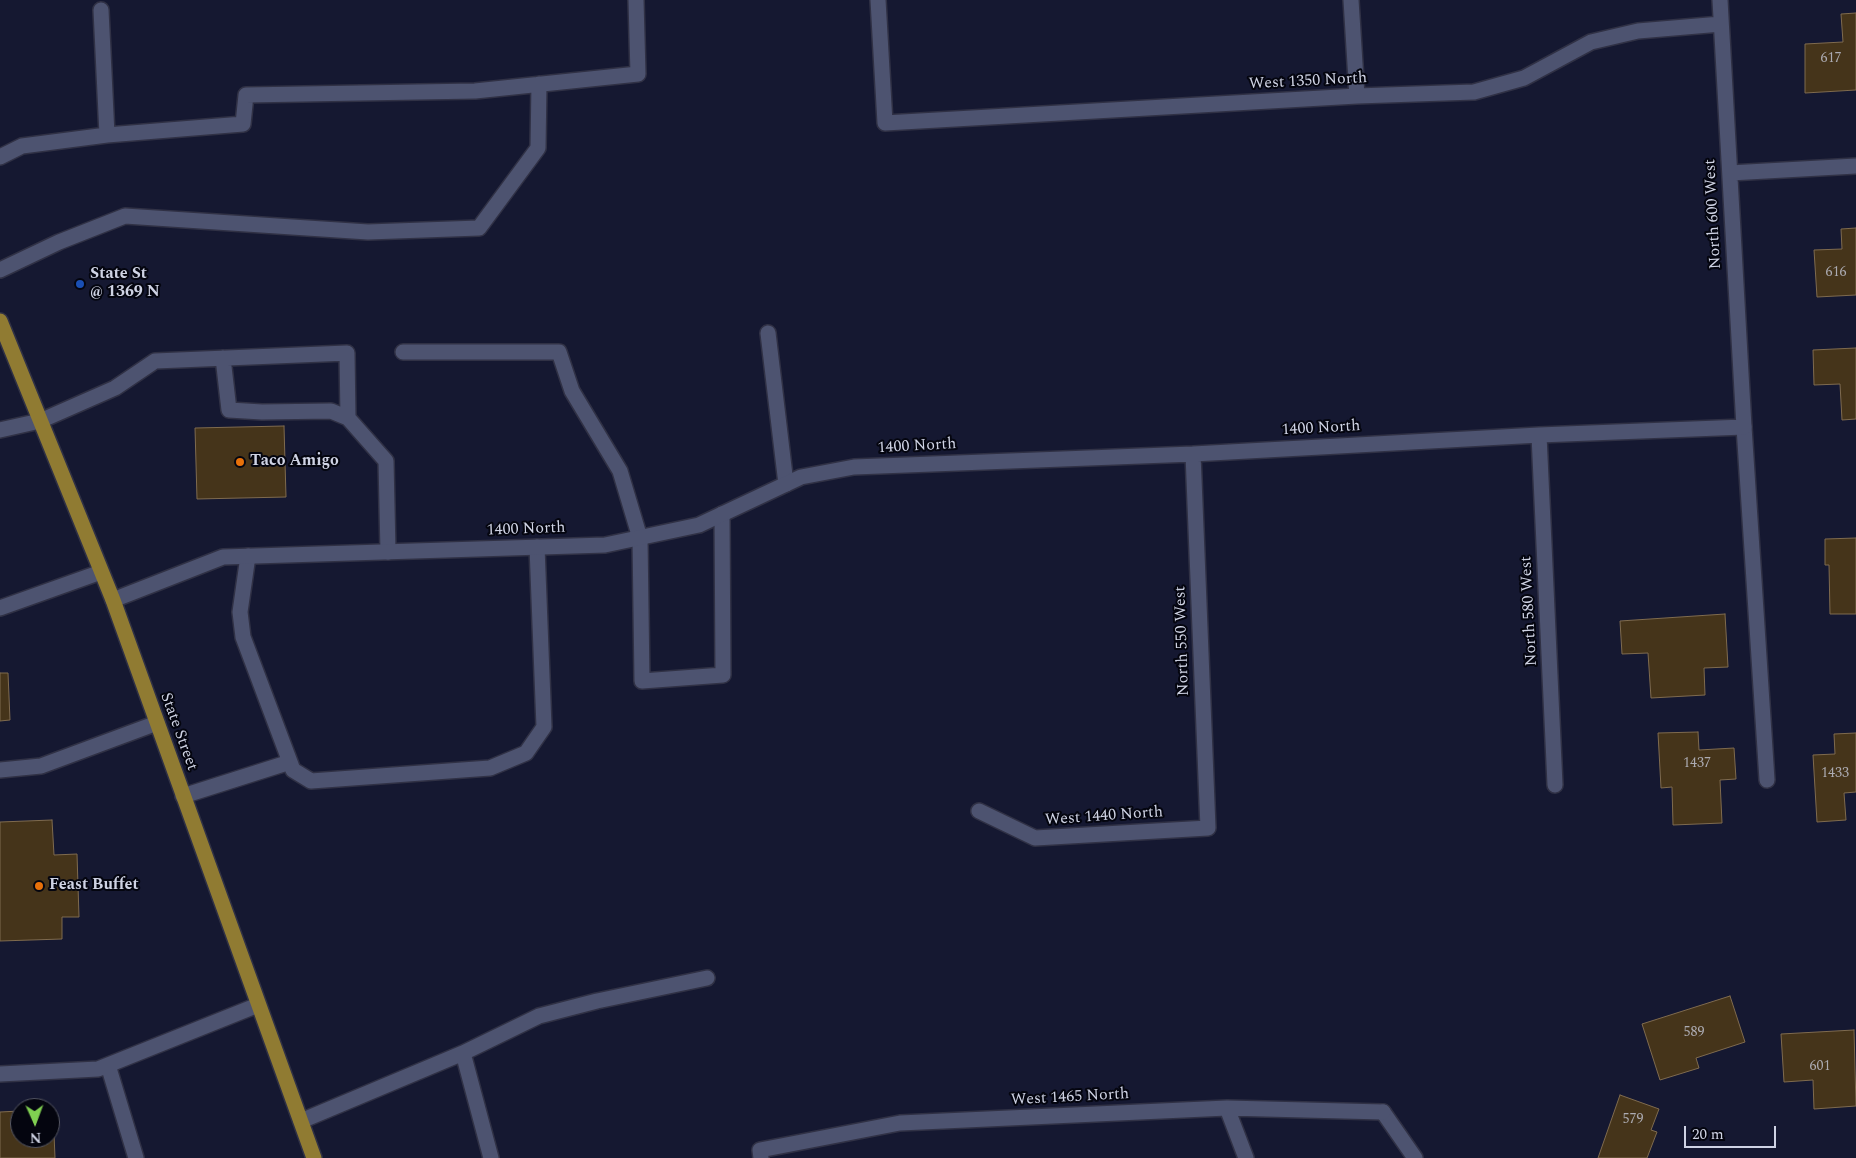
<!DOCTYPE html>
<html>
<head>
<meta charset="utf-8">
<style>
  body { margin:0 }
  #map { position:relative; width:1856px; height:1158px; overflow:hidden; background:#151831; font-family:Spectral,serif }
  canvas { display:block }
  .north { position:absolute; left:10px; top:1098px; width:50px; height:50px; box-sizing:border-box; background:#04050f; border:1px solid #555764; border-radius:50%; rotate:178deg; font-size:14px; font-weight:700; line-height:20px; text-align:center; color:#cfd3e4 }
  .north::after { content:''; display:block; margin:auto; width:18px; height:22px; background:#80d051; clip-path:polygon(50% 0,100% 100%,50% 72%,0 100%) }
  .scale { position:absolute; left:1684px; top:1126px; width:92px; height:22px; box-sizing:border-box; border:2px solid #cfd3e4; border-top:0; padding-left:6px; font-size:15px; line-height:18px; white-space:nowrap; color:#cfd3e4; -webkit-text-stroke:4px #04050f; paint-order:stroke }
</style>
</head>
<body>
<div id="map">
<canvas width="1856" height="1158"></canvas>
<div class="north">N</div>
<div class="scale">20 m</div>
</div>
<script>
const ctx = document.querySelector('canvas').getContext('2d');
ctx.lineJoin = 'round';
function paint(path, color) { ctx.fillStyle = color; ctx.fill(path, 'evenodd'); }
const poly = rows => new Path2D(rows.map(r => 'M' + r).join(''));
function trace(path, color, width, dash) { ctx.strokeStyle = color; ctx.lineWidth = width; ctx.lineCap = dash ? 'butt' : 'round'; ctx.setLineDash(dash || []); ctx.stroke(path); }
function write(font, color, halo, rows, align = 'center') {
  ctx.font = font + ' Spectral,serif'; ctx.lineWidth = 4; ctx.setLineDash([]); ctx.textBaseline = 'middle'; ctx.strokeStyle = halo; ctx.fillStyle = color; for (const [text, x, y, turn = 0] of rows) {
    ctx.save(); ctx.translate(x, y); ctx.rotate((+turn || 0) * Math.PI / 180); ctx.textAlign = isNaN(turn) ? turn : align; if (halo) ctx.strokeText(text, 0, 0); ctx.fillText(text, 0, 0); ctx.restore();
  }
}
const building = poly([
  [1856,13,1856,90,1805,93,1805,44,1843,42,1841,14,1856,13],
  [1856,228,1856,295,1817,297,1814,250,1842,249,1841,229,1856,228],
  [1856,348,1856,419,1842,420,1840,384,1814,385,1813,350,1856,348],
  [284,426,286,497,197,499,195,428,284,426],
  [1856,538,1856,614,1830,614,1829,565,1825,565,1825,539,1856,538],
  [1725,614,1728,667,1704,668,1705,695,1651,698,1648,653,1622,654,1620,621,1725,614],
  [0,673,8,673,10,720,0,721,0,673],
  [1698,732,1699,750,1734,748,1736,779,1720,780,1722,823,1673,825,1672,787,1661,788,1658,733,1698,732],
  [1856,733,1856,792,1844,793,1846,820,1817,822,1813,755,1835,754,1834,734,1856,733],
  [52,820,54,855,77,854,79,917,62,917,62,939,0,941,0,822,52,820],
  [1730,996,1745,1042,1696,1058,1699,1068,1660,1080,1642,1024,1730,996],
  [1854,1030,1856,1106,1814,1109,1813,1080,1784,1082,1781,1034,1854,1030],
  [1620,1095,1659,1109,1651,1130,1657,1132,1647,1158,1598,1158,1620,1095],
  [50,1109,53,1109,55,1158,0,1158,0,1112,20,1111,20,1138,50,1138,50,1109]
]);
paint(building, '#45341a');
trace(building, '#7f6b4f', 1);
const lane = poly([
  [101,10,107,135],
  [0,157,22,146,107,135,243,124,246,95,475,91,638,74,636,0],
  [0,270,59,242,125,216,368,232,479,228,538,148,539,84],
  [768,333,786,484],
  [403,352,559,352,572,391,620,471,640,538,642,681,723,675,722,514],
  [223,358,229,410,262,412,331,411,348,418],
  [1744,427,1767,780],
  [0,430,40,421,115,388,155,361,347,353,348,418,386,461,388,552],
  [248,556,240,612,243,637,293,770,311,781,490,768,526,753,544,727,537,547],
  [0,608,101,572],
  [0,770,41,766,157,723],
  [183,796,290,762],
  [463,1053,539,1016,597,1001,707,978],
  [108,1065,136,1158],
  [0,1074,98,1069,258,1005],
  [1383,1112,1415,1158],
  [301,1121,463,1053,491,1158]
]);
const street = poly([
  [878,0,885,123,1357,96,1474,92,1524,78,1591,42,1638,31,1721,24],
  [1351,0,1357,96],
  [1730,173,1856,166],
  [1539,435,1555,785],
  [113,600,223,557,605,545,699,525,801,477,854,467,1193,454,1539,435,1744,427,1720,0],
  [979,811,1035,838,1208,828,1193,454],
  [1227,1108,1246,1158],
  [761,1158,760,1150,900,1123,1227,1108,1383,1112]
]);
const primary = poly([
  [0,321,113,600,314,1158]
]);
trace(lane, '#303145', 18);
trace(street, '#303145', 18);
trace(primary, '#303145', 18);
trace(lane, '#4d5370', 15);
trace(street, '#4d5370', 15);
trace(primary, '#907b32', 15);
for (const [x, y, r, color] of [
  [80,284,5,"#1a4fb4"],
  [240,462,5,"#e8710a"],
  [39,886,5,"#e8710a"]
]) { const dot = new Path2D(); dot.arc(x, y, r, 0, 2 * Math.PI); ctx.fillStyle = color; ctx.fill(dot); trace(dot, '#04050f', 2); }
write('14px', '#acabb2', null, [
  ["617",1831,59],
  ["616",1836,273],
  ["1437",1697,764],
  ["1433",1835,774],
  ["589",1694,1033],
  ["601",1820,1067],
  ["579",1633,1120]
]);
write('16px', '#cfd3e4', '#04050f', [
  ["West 1350 North",1308,82,-3],
  ["North 600 West",1714,214,-93],
  ["1400 North",1321,429,-3],
  ["1400 North",917,447,-3],
  ["1400 North",526,530,-2],
  ["North 580 West",1530,611,-93],
  ["North 550 West",1183,641,-92],
  ["State Street",178,732,70],
  ["West 1440 North",1104,817,-4],
  ["West 1465 North",1070,1098,-3]
]);
write('bold 16px', '#cfd3e4', '#04050f', [
  ["State St",90,275],
  ["@ 1369 N",90,293],
  ["Taco Amigo",250,462],
  ["Feast Buffet",49,886]
], 'left');
</script>
</body>
</html>
